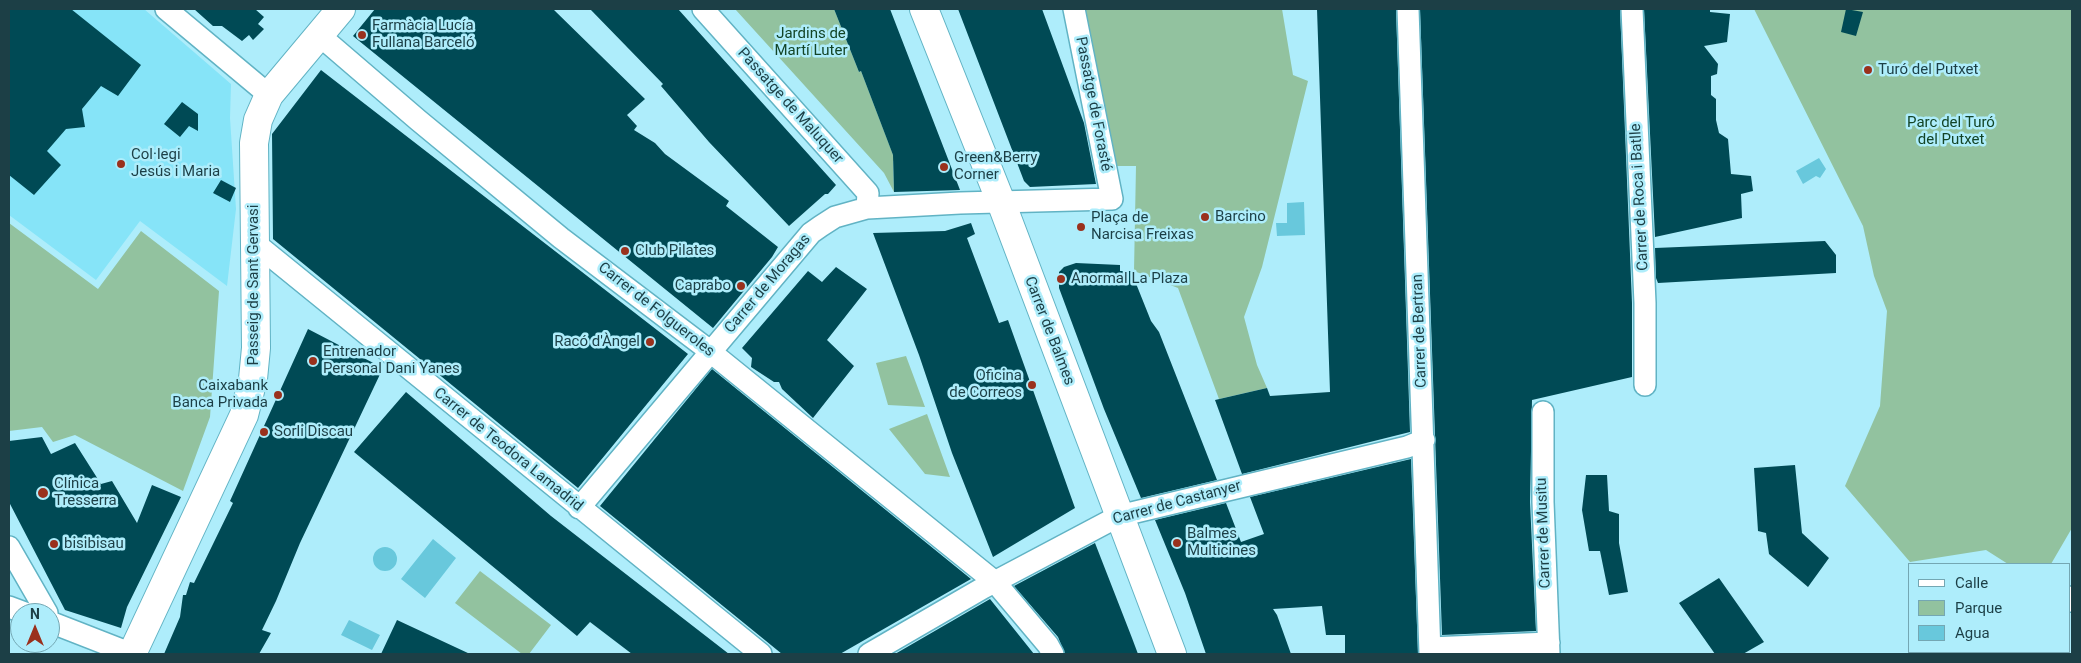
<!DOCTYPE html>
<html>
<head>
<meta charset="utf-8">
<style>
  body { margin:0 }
  #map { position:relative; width:2081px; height:663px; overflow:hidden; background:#aeedfb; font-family:Roboto,sans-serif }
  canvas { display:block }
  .frame { position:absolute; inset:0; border:10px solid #1c3f46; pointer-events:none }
  .legend { position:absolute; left:1908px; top:563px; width:162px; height:90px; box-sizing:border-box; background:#aeedfb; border:1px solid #74a7b3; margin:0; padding:6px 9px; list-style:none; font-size:15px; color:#1c3f46 }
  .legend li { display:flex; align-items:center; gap:10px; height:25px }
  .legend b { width:25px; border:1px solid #74a7b3 }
  .north { position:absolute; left:10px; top:603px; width:50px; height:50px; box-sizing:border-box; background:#aeedfb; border:1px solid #74a7b3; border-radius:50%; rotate:0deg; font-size:14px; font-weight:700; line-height:20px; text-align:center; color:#1c3f46 }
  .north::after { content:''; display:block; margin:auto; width:18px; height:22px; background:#9a311d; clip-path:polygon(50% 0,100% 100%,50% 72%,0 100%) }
</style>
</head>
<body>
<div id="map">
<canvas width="2081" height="663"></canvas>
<div class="frame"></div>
<ul class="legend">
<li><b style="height:6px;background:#fff"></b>Calle</li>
<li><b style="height:14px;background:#92c29f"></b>Parque</li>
<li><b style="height:14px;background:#68c8dc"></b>Agua</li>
</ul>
<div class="north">N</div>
</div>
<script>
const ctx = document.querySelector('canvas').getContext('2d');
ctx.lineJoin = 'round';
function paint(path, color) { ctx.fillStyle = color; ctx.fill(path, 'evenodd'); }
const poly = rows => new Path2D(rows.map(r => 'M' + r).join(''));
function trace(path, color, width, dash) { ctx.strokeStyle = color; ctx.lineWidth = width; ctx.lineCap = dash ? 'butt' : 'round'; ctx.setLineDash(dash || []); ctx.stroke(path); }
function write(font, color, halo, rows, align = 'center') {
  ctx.font = font + ' Roboto,sans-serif'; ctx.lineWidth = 5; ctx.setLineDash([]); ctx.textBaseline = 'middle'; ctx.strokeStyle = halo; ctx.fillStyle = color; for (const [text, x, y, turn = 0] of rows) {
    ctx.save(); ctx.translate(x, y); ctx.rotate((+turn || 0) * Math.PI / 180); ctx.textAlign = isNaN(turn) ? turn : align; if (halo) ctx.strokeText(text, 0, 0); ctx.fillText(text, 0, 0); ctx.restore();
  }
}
paint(poly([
  [9,9,144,9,231,84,230,118,236,209,227,286,140,221,96,280,9,215]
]), '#86e4f8');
paint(poly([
  [735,9,834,9,859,72,861,71,895,160,893,161,894,192,884,173],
  [1083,9,1282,9,1293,75,1308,81,1262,267,1244,317,1257,365,1267,388,1219,399,1178,288,1134,271,1136,166,1116,166],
  [1754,9,2072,9,2072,528,2051,564,2008,564,1986,550,1910,562,1845,486,1880,406,1887,311,1874,276,1863,226],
  [9,223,98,289,141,231,219,291,210,417,183,491,75,435,53,442,42,427,9,431],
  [906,356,925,407,888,405,876,363],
  [927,414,950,477,925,474,889,429],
  [480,571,551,625,529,654,522,654,455,603]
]), '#92c29f');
paint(poly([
  [1819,158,1826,169,1820,178,1816,176,1803,184,1796,171],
  [1304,202,1305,235,1277,236,1276,223,1287,223,1287,203],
  [433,539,456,558,425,598,401,579],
  '373 559a12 12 0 1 1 24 0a12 12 0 1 1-24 0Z',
  [349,620,380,635,372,650,341,635]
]), '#68c8dc');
paint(poly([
  [9,9,71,9,141,65,118,96,101,86,82,109,85,127,66,129,47,151,61,165,34,195,9,175],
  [194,9,255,9,264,17,258,24,264,29,253,40,249,35,242,41,222,26,213,26],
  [375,9,553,9,645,99,627,115,637,126,634,130,655,143,665,154,729,201,726,206,778,247,772,257,713,328,353,36],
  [590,9,678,9,836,185,828,194,825,194,789,226,709,142,661,86,663,84],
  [834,9,890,9,960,190,894,192,893,155,861,71,859,72],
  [958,9,1042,9,1084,123,1096,184,1030,187,1024,181],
  [1317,9,1396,9,1410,432,1242,474,1215,400,1267,388,1270,396,1330,392],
  [1420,9,1620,9,1632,303,1632,377,1532,400,1530,502,1536,631,1442,635],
  [1644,9,1710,9,1710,12,1730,14,1727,42,1704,46,1718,64,1717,74,1711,76,1711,95,1716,99,1716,120,1719,133,1728,139,1731,174,1751,176,1753,191,1741,194,1742,218,1655,237],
  [1846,9,1863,12,1856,36,1841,32],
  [321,70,688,354,578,488,273,239,272,134],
  [182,102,198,114,198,131,189,126,180,137,164,124],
  [221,180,236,188,230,202,213,193],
  [971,223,975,234,967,238,999,323,1008,320,1075,508,993,557,952,453,919,355,873,233,945,231],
  [1825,241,1836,255,1836,273,1658,283,1656,278,1655,248],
  [1076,263,1120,265,1120,271,1131,271,1151,321,1159,332,1217,480,1141,498,1104,409,1059,288,1059,272,1064,267],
  [836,267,867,289,827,340,854,366,813,418,782,389,779,382,774,382,751,367,752,358,742,348,808,271,822,282],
  [308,329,383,368,300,543,276,601,262,630,271,633,259,654,164,654,180,617,183,595,186,595,190,582,194,583,233,503,230,501],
  [712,369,971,579,840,654,782,654,600,506],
  [406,392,551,516,729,654,632,654,590,622,577,636,354,452],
  [42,437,51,454,75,443,101,484,112,481,137,523,152,485,181,497,127,607,121,628,65,610,9,502,9,441],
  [1411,459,1418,654,1345,654,1345,635,1326,635,1322,606,1273,609,1277,615,1291,654,1206,654,1185,593,1155,520,1226,503,1241,542,1264,534,1250,497],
  [1795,465,1802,533,1829,558,1808,587,1769,554,1766,533,1758,531,1754,468],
  [1586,475,1607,475,1609,511,1619,514,1619,543,1628,592,1609,595,1600,551,1589,551,1582,510],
  [1095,543,1132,638,1138,654,1065,654,1058,637,1014,586],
  [1719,578,1764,642,1743,654,1715,654,1679,603],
  [990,599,1034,654,895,654],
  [397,620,470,654,381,654]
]), '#004a55');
const street = poly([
  [166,9,269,95],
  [703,9,868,193,867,208],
  [1408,9,1430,654],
  [1632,9,1645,303,1645,385],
  [319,35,418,120,561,238,702,345,995,582,1048,645,1053,654],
  [256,244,761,654],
  [1543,412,1543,502,1549,654],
  [579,508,811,233,821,226,835,217,867,208,960,203,1112,199,1074,9],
  [9,547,47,613],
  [2070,601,2072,597],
  [9,607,25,613],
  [50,622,132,654],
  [1430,648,1549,643],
  [869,654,983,588,1119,516,1407,447,1424,440],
  [2040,654,2042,652]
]);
const secondary = poly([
  [924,9,1001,202,1172,654],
  [132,654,244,415,253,379,256,348,254,143,258,120,269,95,341,9]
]);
trace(street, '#61b3c4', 24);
trace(secondary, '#61b3c4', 30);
trace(street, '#fff', 21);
trace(secondary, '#fff', 28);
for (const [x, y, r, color] of [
  [362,35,5,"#9a311d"],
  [1868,70,5,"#9a311d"],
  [121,164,5,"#9a311d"],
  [944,167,5,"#9a311d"],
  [1205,217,5,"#9a311d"],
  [1081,227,5,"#9a311d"],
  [625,251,5,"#9a311d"],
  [1061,279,5,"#9a311d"],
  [741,286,5,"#9a311d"],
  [650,342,5,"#9a311d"],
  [313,361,5,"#9a311d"],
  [1032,385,5,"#9a311d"],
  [278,395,5,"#9a311d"],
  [264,432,5,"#9a311d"],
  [43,493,6,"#9a311d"],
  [1177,543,5,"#9a311d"],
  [54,544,5,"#9a311d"]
]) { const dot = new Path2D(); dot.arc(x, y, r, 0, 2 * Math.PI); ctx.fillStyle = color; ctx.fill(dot); trace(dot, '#aeedfb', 2); }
write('15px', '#1c3f46', '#aeedfb', [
  ["Farmàcia Lucía",372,26],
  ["Fullana Barceló",372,43],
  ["Turó del Putxet",1878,70],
  ["Col·legi",131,155],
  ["Jesús i Maria",131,172],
  ["Green&Berry",954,158],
  ["Corner",954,175],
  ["Barcino",1215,217],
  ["Plaça de",1091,218],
  ["Narcisa Freixas",1091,235],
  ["Club Pilates",635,251],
  ["Anormal La Plaza",1071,279],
  ["Caprabo",731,286,"right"],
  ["Racó d'Àngel",640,342,"right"],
  ["Entrenador",323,352],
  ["Personal Dani Yanes",323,369],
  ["Oficina",1022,376,"right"],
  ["de Correos",1022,393,"right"],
  ["Caixabank",268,386,"right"],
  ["Banca Privada",268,403,"right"],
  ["Sorli Discau",274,432],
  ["Clínica",54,484],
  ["Tresserra",54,501],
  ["Balmes",1187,534],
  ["Multicines",1187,551],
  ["bisibisau",64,544]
], 'left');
write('15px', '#134426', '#aeedfb', [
  ["Jardins de",811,34],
  ["Martí Luter",811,51],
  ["Parc del Turó",1951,123],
  ["del Putxet",1951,140]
]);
write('15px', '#1c3f46', '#aeedfb', [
  ["Passatge de Forasté",1093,104,79],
  ["Passatge de Maluquer",790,106,48],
  ["Carrer de Roca i Batlle",1640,197,-93],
  ["Carrer de Moragas",768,284,-50],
  ["Passeig de Sant Gervasi",254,285,-90],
  ["Carrer de Folgueroles",656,310,38],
  ["Carrer de Balmes",1049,331,69],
  ["Carrer de Bertran",1420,331,-92],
  ["Carrer de Teodora Lamadrid",508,450,39],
  ["Carrer de Castanyer",1177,503,-15],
  ["Carrer de Musitu",1544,533,-92]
]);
</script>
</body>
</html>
